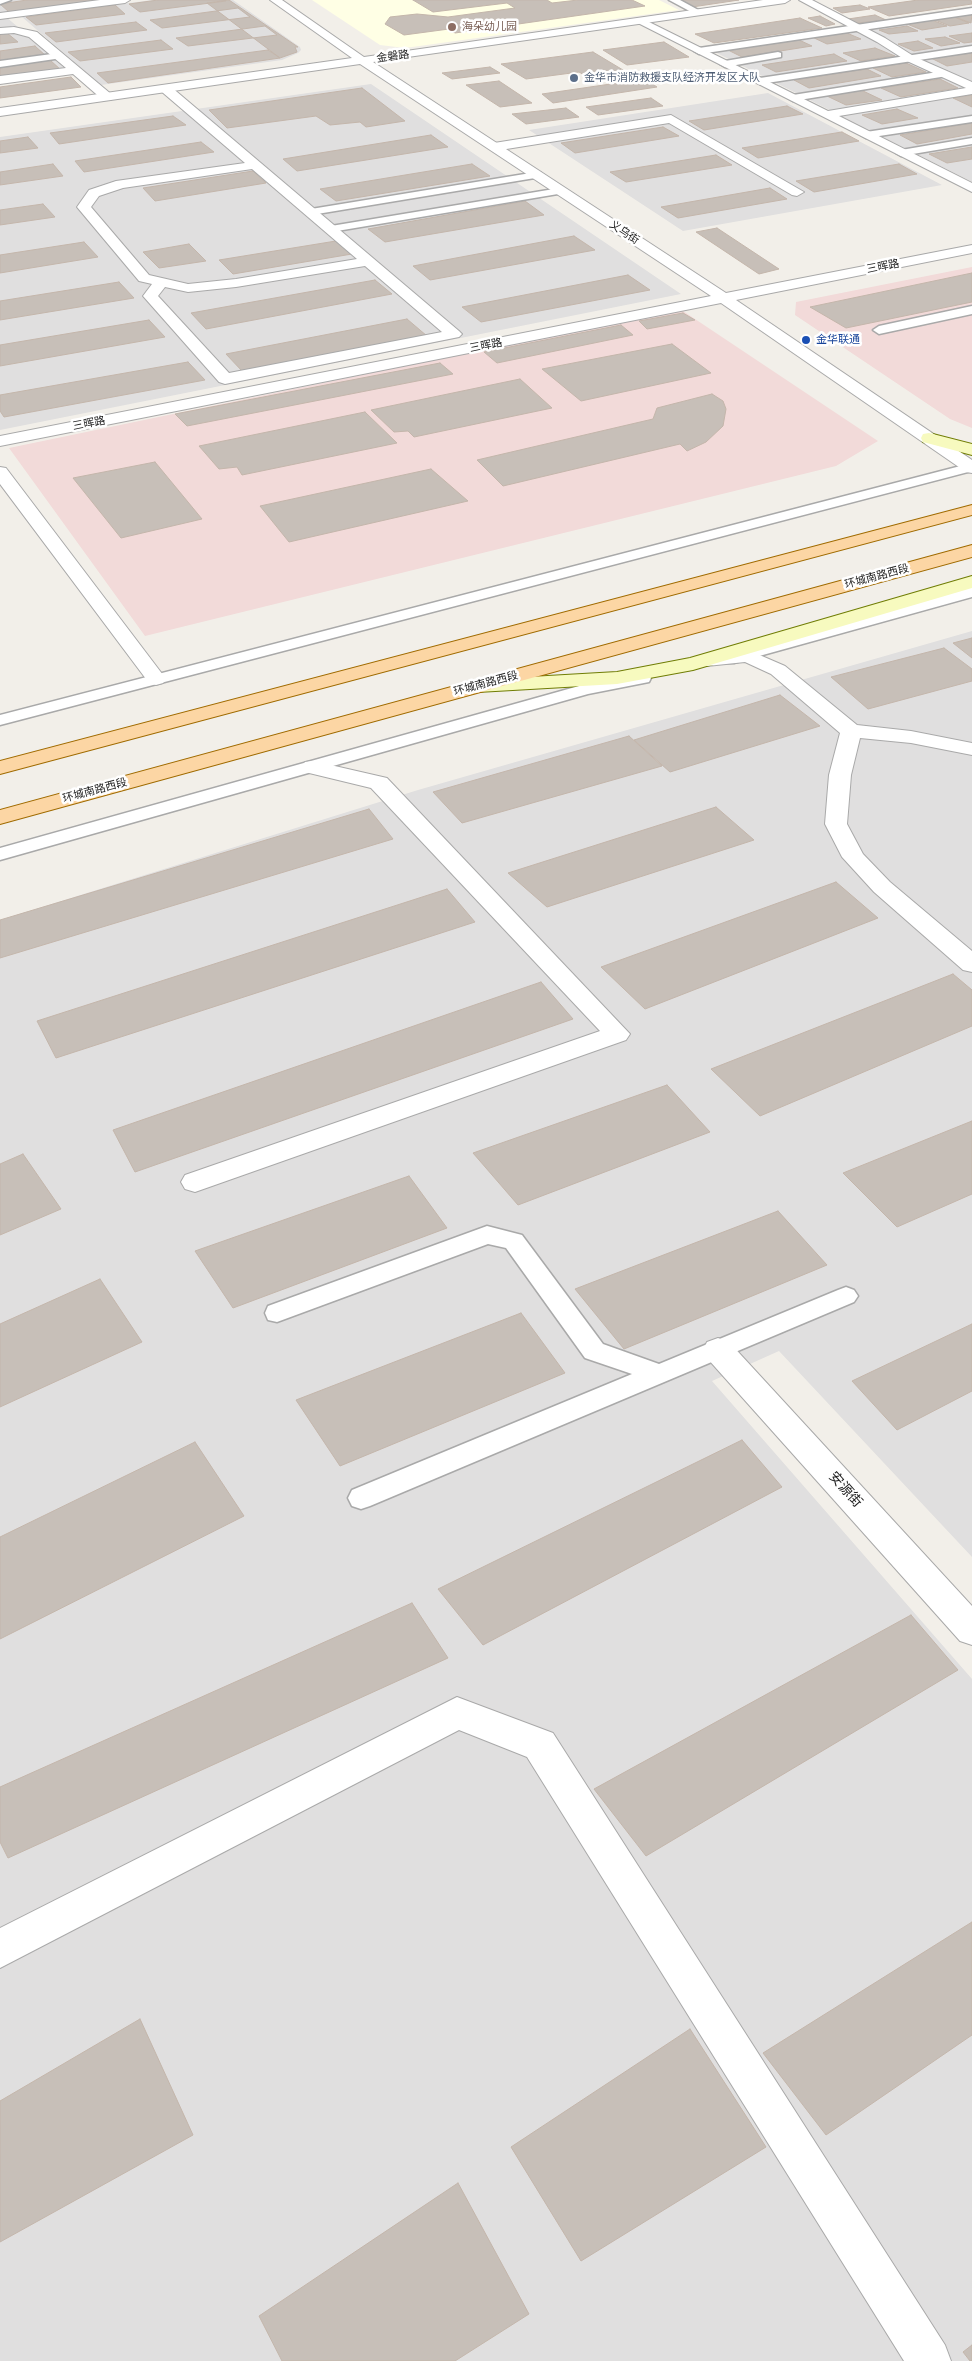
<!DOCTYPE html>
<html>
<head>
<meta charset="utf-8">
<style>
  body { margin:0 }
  canvas { display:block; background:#f2efe9 }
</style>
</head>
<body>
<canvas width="972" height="2361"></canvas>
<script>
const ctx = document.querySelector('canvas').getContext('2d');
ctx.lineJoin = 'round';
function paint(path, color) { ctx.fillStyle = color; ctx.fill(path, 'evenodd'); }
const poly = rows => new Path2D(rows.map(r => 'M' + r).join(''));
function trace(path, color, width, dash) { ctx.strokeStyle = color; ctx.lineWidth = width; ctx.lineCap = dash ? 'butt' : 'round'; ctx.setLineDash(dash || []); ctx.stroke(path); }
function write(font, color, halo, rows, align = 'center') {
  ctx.font = font + ' "Sofia Sans Condensed","Noto Sans SC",sans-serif'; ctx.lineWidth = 5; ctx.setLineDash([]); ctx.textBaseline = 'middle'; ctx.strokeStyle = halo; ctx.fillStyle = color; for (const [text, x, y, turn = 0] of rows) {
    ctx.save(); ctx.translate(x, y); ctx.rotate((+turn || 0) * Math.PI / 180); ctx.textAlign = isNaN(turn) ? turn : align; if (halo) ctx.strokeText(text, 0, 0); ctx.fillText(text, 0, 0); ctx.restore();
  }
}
paint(poly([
  [0,0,113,0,5,16,67,69,0,79],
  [152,0,233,0,300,47,301,50,298,53,282,60,101,85,22,17],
  [972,7,972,182,705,47],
  [371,84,681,294,0,430,0,137],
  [768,93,942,185,683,231,529,130],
  [972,631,972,1557,779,1351,712,1381,972,1679,972,2361,0,2361,0,920,418,790]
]), '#e0dfdf');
paint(poly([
  [972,267,972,428,950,419,795,315,796,302],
  [680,309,878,441,836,466,145,636,9,448]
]), '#f2dad9');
paint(poly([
  [312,0,659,0,679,10,405,48,380,45]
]), '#ffffe5');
const building = poly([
  [27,0,104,0,9,12,0,4,27,0],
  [158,0,225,0,226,1,140,12,129,4,158,0],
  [229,0,298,47,295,47,297,52,280,58,207,3,229,0],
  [413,0,547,0,552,3,578,0,632,0,645,6,455,33,449,29,404,35,385,24,390,17,417,14,448,17,515,8,507,3,433,12,413,0],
  [679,0,739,0,692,7,679,0],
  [918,0,971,0,972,4,889,16,868,7,918,0],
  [115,5,125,14,36,25,26,17,115,5],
  [860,5,870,9,842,13,833,8,860,5],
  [238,8,250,17,162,28,150,20,238,8],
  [972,14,971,23,955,17,972,14],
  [875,15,886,20,857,23,848,19,875,15],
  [820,16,835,24,826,26,808,18,820,16],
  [954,17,969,23,950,26,935,20,954,17],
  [800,18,822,28,714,43,695,34,800,18],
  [932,20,947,26,922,30,907,24,932,20],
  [136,22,147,30,56,42,45,33,136,22],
  [265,26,277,35,188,46,176,38,265,26],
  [907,26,918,31,889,34,879,30,907,26],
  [842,31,861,39,827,44,810,36,842,31],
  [7,33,18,42,0,44,0,34,7,33],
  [972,33,972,42,964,43,949,36,972,33],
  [945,37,960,43,941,46,925,39,945,37],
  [161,40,173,49,80,61,68,52,161,40],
  [799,40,812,46,742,57,728,50,799,40],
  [918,41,933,48,914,51,898,44,918,41],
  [664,42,689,57,627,65,603,50,664,42],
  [35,46,46,56,0,62,0,51,35,46],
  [875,48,895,56,861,61,843,53,875,48],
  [268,50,280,58,108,83,97,73,268,50],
  [593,52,628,73,591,79,579,72,526,79,501,64,593,52],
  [972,53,972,62,947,66,931,58,972,53],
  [834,54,847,61,776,72,762,65,834,54],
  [50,60,61,70,0,78,0,67,50,60],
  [906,63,926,72,892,77,873,68,906,63],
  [490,67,500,73,452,79,442,73,490,67],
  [867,69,881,76,809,88,794,80,867,69],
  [71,77,81,87,0,98,0,87,71,77],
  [645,79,657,87,553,103,542,94,645,79],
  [940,79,958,88,901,97,881,88,940,79],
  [499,81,532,103,500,107,466,85,499,81],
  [362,88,405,121,366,127,360,122,330,125,316,116,227,128,209,110,362,88],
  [861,90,882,100,846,105,827,96,861,90],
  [972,95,972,107,953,98,972,95],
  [651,98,663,106,598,115,586,107,651,98],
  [787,106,803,114,704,130,689,121,787,106],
  [566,108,579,117,526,124,512,114,566,108],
  [897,109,918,118,882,124,862,115,897,109],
  [173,116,186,125,59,144,50,133,173,116],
  [972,123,972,134,917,144,900,135,972,123],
  [663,127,679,136,575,153,561,143,663,127],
  [842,132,859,141,758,158,742,148,842,132],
  [431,135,448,147,297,171,283,159,431,135],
  [28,137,38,148,0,153,0,141,28,137],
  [201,142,214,152,84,172,75,161,201,142],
  [972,147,972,159,947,163,929,154,972,147],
  [716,155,732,165,626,182,610,172,716,155],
  [53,164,63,176,0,185,0,172,53,164],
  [472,164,490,176,336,201,320,189,472,164],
  [899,164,917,174,814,192,796,181,899,164],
  [253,171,266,183,155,201,143,188,253,171],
  [770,188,787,199,678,218,661,207,770,188],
  [525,201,544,215,385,242,368,229,525,201],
  [43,204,55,217,0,225,0,210,43,204],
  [717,228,779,269,759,274,696,232,717,228],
  [574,236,595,250,430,280,413,266,574,236],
  [336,241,352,254,233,274,219,260,336,241],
  [84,242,98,257,0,273,0,255,84,242],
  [189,244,206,261,159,268,143,252,189,244],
  [972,273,972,302,846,328,810,307,972,273],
  [628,275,650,290,481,322,462,307,628,275],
  [375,280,392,294,206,329,191,313,375,280],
  [119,282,134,298,0,320,0,301,119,282],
  [683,313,695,320,647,329,639,321,683,313],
  [407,319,427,336,242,371,226,354,407,319],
  [149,320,165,337,0,366,0,345,149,320],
  [621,325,633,335,497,363,484,352,621,325],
  [672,344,711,373,581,401,542,369,672,344],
  [188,362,205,380,4,417,0,411,0,395,188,362],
  [440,363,453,374,187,426,175,414,440,363],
  [520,379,552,408,414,437,408,431,394,432,371,410,520,379],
  [712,394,723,401,726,409,723,426,706,442,687,451,680,444,503,486,477,460,653,419,657,408,712,394],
  [365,412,397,443,242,475,237,467,219,469,199,446,365,412],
  [155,462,202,519,121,538,73,478,155,462],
  [431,469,468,501,289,542,260,506,431,469],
  [972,638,972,658,953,643,972,638],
  [944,648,972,669,972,681,868,709,831,677,944,648],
  [780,695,820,726,670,772,634,740,780,695],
  [629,736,662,766,462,823,433,792,629,736],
  [716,807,754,840,547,907,508,873,716,807],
  [369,809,393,839,0,958,0,920,369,809],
  [836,882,878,918,645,1009,601,967,836,882],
  [447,889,475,922,56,1058,37,1021,447,889],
  [953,974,972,990,972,1026,760,1116,711,1069,953,974],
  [541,982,573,1019,135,1172,113,1130,541,982],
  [667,1085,710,1132,518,1205,473,1153,667,1085],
  [972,1121,972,1194,897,1227,843,1173,972,1121],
  [23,1154,61,1209,0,1235,0,1164,23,1154],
  [409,1176,447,1228,233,1308,195,1251,409,1176],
  [778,1211,827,1265,624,1349,575,1289,778,1211],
  [100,1279,142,1342,0,1407,0,1324,100,1279],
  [521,1313,565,1373,340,1466,296,1400,521,1313],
  [972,1324,972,1391,897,1430,852,1381,972,1324],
  [742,1440,782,1487,483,1645,438,1589,742,1440],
  [195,1442,244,1516,0,1639,0,1537,195,1442],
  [412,1603,448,1658,8,1858,0,1842,0,1787,412,1603],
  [911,1615,958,1670,646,1856,594,1789,911,1615],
  [972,1922,972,2035,826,2135,763,2053,972,1922],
  [140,2019,193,2135,0,2242,0,2101,140,2019],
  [690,2029,766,2147,581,2261,511,2147,690,2029],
  [458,2183,529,2314,455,2361,282,2361,259,2316,458,2183],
  [972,2345,972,2361,970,2361,963,2352,972,2345]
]);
paint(building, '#c7bfb8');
trace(building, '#c4b6ab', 1);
const service = poly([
  [0,0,11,0,0,4,0,0],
  [669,0,680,0,702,12,695,14,669,0],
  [972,8,972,14,699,54,694,51,699,48,972,8],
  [972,46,972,52,760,84,755,81,760,78,972,46],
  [778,52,781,53,781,57,725,67,720,64,725,61,778,52],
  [59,53,64,56,62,58,0,67,0,61,59,53],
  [944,71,947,72,947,76,793,101,788,98,793,95,944,71],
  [972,116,972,122,866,138,861,135,866,132,972,116],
  [972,138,972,144,901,156,896,153,901,150,972,138],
  [537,172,541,173,541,177,311,215,305,212,311,209,537,172],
  [560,188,564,189,564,193,331,232,325,229,331,226,560,188],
  [972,306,972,314,879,334,873,330,879,326,972,306],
  [972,463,972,471,0,725,0,715,972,463],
  [972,587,972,597,734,663,722,663,720,660,722,657,972,587],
  [643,673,649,674,651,678,649,682,588,694,0,860,0,848,579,686,643,673],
  [487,1226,522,1235,603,1344,659,1364,838,1290,846,1287,854,1290,858,1296,854,1302,370,1506,361,1509,352,1506,348,1498,352,1490,632,1374,585,1358,506,1248,488,1244,277,1322,268,1320,265,1313,268,1306,487,1226]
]);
const minor = poly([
  [100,0,130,0,125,3,0,19,0,13,100,0],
  [799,0,812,0,885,38,915,57,972,82,972,94,839,116,972,183,972,192,634,21,635,19,643,19,828,111,966,88,907,61,877,42,799,0],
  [14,27,37,32,111,94,113,97,111,100,103,100,73,74,0,84,0,76,66,68,29,37,14,33,0,34,0,28,14,27],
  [166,85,170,86,459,331,462,334,459,337,225,384,219,382,143,296,152,284,139,281,77,207,89,190,116,181,245,163,162,92,160,89,166,85],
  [252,169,357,259,236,279,188,284,149,275,91,207,99,196,123,188,252,169],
  [365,266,442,332,229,373,158,296,165,287,188,292,236,287,365,266],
  [671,115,804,192,797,196,792,195,669,123,494,151,488,147,494,143,671,115],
  [0,467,6,468,163,675,166,679,163,683,156,685,149,683,0,484,0,467],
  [748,650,785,666,857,725,911,731,972,743,972,755,911,743,860,738,851,775,847,824,863,854,890,882,972,951,972,972,963,970,874,892,842,857,825,824,829,775,840,733,771,674,745,662,707,666,700,664,697,660,700,656,707,654,748,650],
  [313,761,387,778,630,1034,626,1040,195,1192,185,1189,181,1182,185,1175,600,1031,371,788,305,772,302,767,305,762,313,761],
  [457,1697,553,1733,945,2345,951,2361,904,2361,527,1757,459,1730,0,1968,0,1928,457,1697]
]);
const tertiary = poly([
  [270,0,282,0,364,57,763,0,790,0,785,3,373,62,726,293,972,245,972,253,736,300,972,460,972,473,966,472,721,303,0,446,0,436,711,296,360,64,0,116,0,108,352,58,270,0],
  [718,1338,729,1342,972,1606,972,1645,960,1641,707,1358,703,1350,707,1342,718,1338]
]);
const secondary = poly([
  [929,433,972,444,972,455,923,442,921,438,923,434,929,433],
  [972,576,972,588,693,670,617,684,478,692,471,690,468,686,471,682,478,680,617,672,690,658,972,576]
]);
const primary = poly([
  [972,505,972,515,0,774,0,761,972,505],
  [972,545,972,557,0,824,0,810,972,545]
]);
trace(service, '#a9a9a9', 3);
trace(minor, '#a9a9a9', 2);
trace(tertiary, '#a9a9a9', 2);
trace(secondary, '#707d05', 2);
trace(primary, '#a06b00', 2);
paint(service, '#fff');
paint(minor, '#fff');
paint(tertiary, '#fff');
paint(secondary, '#f7fabf');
paint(primary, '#fcd6a4');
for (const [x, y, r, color] of [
  [452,27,5,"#8d6e63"],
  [574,78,5,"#5c6f8a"],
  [806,340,5,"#1a4fb4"]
]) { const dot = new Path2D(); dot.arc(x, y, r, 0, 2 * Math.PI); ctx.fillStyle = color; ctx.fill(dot); trace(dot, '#fff', 2); }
write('11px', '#785e54', '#fff', [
  ["海朵幼儿园",462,27]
], 'left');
write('11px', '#222', '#fff', [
  ["金磐路",393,57,-8],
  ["义乌街",624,233,33],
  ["三晖路",883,267,-11],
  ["三晖路",486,346,-11],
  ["三晖路",89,424,-11],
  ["环城南路西段",877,577,-15],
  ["环城南路西段",486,684,-15],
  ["环城南路西段",95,791,-15]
]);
write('11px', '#4e5e75', '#fff', [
  ["金华市消防救援支队经济开发区大队",584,78]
], 'left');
write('11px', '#164399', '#fff', [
  ["金华联通",816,340]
], 'left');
write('14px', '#222', '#fff', [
  ["安源街",845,1490,48]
]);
</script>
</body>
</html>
